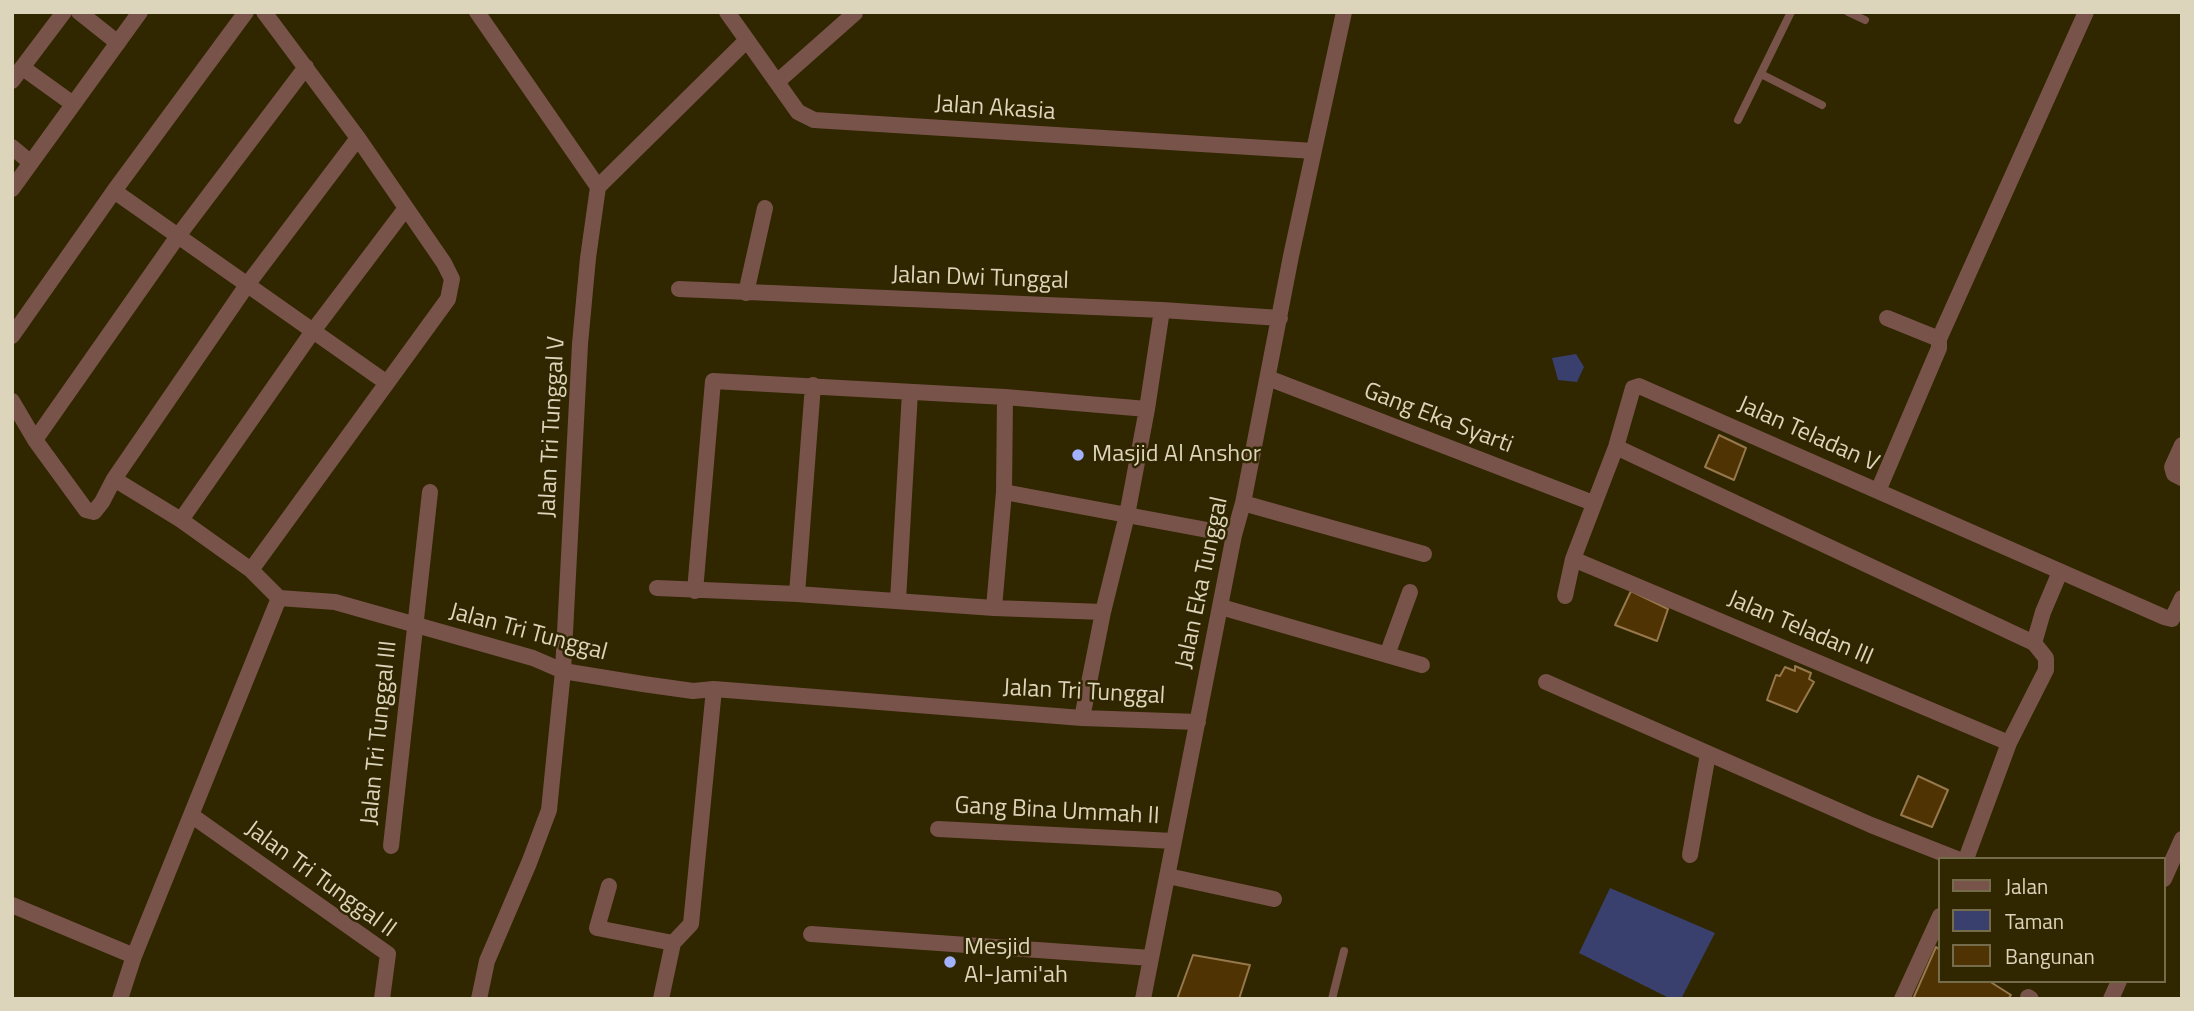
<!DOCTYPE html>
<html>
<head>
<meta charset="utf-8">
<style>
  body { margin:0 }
  #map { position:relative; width:2194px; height:1011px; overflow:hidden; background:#302600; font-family:"Titillium Web",sans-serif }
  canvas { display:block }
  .frame { position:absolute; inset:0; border:14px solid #dcd5bb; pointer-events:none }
  .legend { position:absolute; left:1938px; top:857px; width:228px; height:126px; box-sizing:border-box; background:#302600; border:2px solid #756c4b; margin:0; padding:9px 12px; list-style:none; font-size:21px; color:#dcd5bb }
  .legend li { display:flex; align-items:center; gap:14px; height:35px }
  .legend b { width:35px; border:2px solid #756c4b }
</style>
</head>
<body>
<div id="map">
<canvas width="2194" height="1011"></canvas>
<div class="frame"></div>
<ul class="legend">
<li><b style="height:9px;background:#785349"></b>Jalan</li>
<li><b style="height:19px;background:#39406d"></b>Taman</li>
<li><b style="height:19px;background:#4f3302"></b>Bangunan</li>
</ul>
</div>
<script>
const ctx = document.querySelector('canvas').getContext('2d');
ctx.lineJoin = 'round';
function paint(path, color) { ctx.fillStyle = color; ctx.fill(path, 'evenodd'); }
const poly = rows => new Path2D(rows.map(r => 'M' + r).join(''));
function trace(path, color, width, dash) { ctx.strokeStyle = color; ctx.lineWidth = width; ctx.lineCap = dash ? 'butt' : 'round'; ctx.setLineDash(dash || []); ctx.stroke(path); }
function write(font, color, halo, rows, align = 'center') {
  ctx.font = font + ' "Titillium Web",sans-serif'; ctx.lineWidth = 5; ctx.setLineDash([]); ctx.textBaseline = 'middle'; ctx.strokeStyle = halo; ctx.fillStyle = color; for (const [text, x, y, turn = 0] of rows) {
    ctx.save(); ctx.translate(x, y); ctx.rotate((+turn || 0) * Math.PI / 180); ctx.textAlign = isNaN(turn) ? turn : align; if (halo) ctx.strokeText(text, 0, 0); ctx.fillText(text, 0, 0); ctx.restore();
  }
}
paint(poly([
  [1576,354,1584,367,1577,382,1558,380,1552,358],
  [1610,888,1715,933,1681,999,1671,999,1579,953]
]), '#39406d');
const building = poly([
  [1719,435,1746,448,1734,480,1705,467,1719,435],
  [1631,591,1668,609,1657,641,1615,625,1631,591],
  [1795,666,1811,673,1809,679,1814,682,1797,712,1767,700,1776,675,1780,676,1785,667,1795,671,1795,666],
  [1918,776,1948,790,1932,827,1901,815,1918,776],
  [1936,947,1940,950,1940,981,1989,981,2011,995,2008,999,1913,999,1936,947],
  [1193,955,1250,965,1239,999,1177,999,1193,955]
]);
paint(building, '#4f3302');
trace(building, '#97784d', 2);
trace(poly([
  [1848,12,1865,20],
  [1761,74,1822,105],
  [1738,120,1791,12],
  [1332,999,1344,951]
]), '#785349', 8);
trace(poly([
  [79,12,118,43],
  [477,12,598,187,747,40],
  [727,12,798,112,814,120,1314,151],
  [23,68,73,104],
  [12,81,64,12],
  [777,82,855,13],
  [12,147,31,163],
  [12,189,140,12],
  [114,191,387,383],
  [679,289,1162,310,1280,318],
  [746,293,765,208],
  [12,336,114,191,246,12],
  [1939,339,2086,12],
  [1268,378,1593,503],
  [12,401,35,440,86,510,94,512,102,502,114,479,181,520,251,570,279,598],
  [35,440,178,236,306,67],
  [2182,445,2172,467,2174,474,2182,478],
  [1616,447,2034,643],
  [114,479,247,285,358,138],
  [1878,491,1939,348,1939,339,1887,318],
  [1004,492,1234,535],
  [1243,503,1424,554],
  [181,520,313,331,406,208],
  [1573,559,2009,743],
  [251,570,448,299,452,279,444,263,358,138,264,12],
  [657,588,797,594,994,608,1103,612],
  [695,591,713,381,1005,397,1147,409],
  [797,594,813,385],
  [1565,596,1573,559,1616,447,1633,388,1639,386,2164,617,2172,619,2182,598],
  [279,598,335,602,533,658,563,671,643,684,693,691,714,689,1082,718,1198,722],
  [898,600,910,392],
  [1221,607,1422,665],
  [994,608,1004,492,1005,397],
  [1387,655,1410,592],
  [1546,682,1871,825,1957,859],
  [1082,718,1103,612,1127,515,1147,409,1162,310],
  [191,815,388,954,382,999],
  [938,829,1173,841],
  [391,846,430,492],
  [1690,855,1708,754],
  [1966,859,2009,743,2046,670,2046,658,2034,643,2043,612,2060,572],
  [1168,876,1274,899],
  [2164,879,2182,839],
  [609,886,597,928,673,943],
  [12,905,134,956],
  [811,934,1151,958],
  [2028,997,2031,999],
  [120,999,134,956,279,598],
  [479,999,487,961,529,863,549,810,563,671,580,344,588,258,598,187],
  [661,999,673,943,691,924,714,689],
  [1143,999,1234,535,1243,503,1291,256,1344,12],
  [1902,999,1940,916],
  [2111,999,2119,981]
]), '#785349', 16);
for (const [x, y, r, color] of [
  [1078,455,7,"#a3b2fc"],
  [950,962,7,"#a3b2fc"]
]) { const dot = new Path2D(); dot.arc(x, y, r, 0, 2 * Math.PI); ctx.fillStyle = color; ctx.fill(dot); trace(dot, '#302600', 2.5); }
write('24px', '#dcd5bb', '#302600', [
  ["Jalan Akasia",995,109,4],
  ["Jalan Dwi Tunggal",980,279,2],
  ["Gang Eka Syarti",1438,419,21],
  ["Jalan Tri Tunggal V",553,427,-87],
  ["Jalan Teladan V",1808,435,24],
  ["Jalan Eka Tunggal",1203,583,-78],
  ["Jalan Teladan III",1800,629,23],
  ["Jalan Tri Tunggal",528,633,15],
  ["Jalan Tri Tunggal",1084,693,3],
  ["Jalan Tri Tunggal III",380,733,-84],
  ["Gang Bina Ummah II",1057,812,3],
  ["Jalan Tri Tunggal II",320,880,36]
]);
write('24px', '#dcd5bb', '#302600', [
  ["Masjid Al Anshor",1092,455],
  ["Mesjid",964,948],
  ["Al-Jami'ah",964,976]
], 'left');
</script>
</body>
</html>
